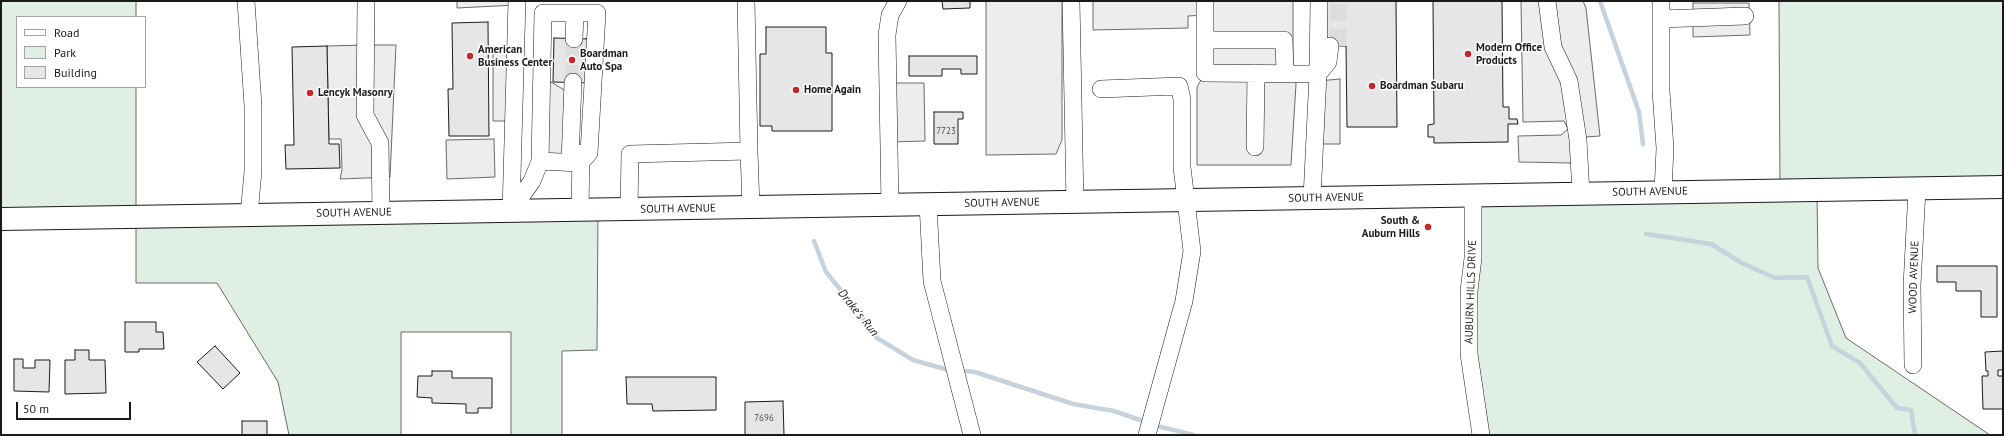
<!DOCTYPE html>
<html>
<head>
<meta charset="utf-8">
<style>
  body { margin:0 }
  #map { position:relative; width:2004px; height:436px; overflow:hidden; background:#fff; font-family:"PT Sans",sans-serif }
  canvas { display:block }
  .frame { position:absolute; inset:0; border:2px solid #1a1a1a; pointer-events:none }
  .legend { position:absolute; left:16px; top:16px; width:130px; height:72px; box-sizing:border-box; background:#fff; border:1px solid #a3a3a3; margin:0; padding:5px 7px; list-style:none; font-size:12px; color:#1a1a1a }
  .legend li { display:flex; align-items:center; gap:8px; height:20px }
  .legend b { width:20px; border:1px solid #a3a3a3 }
  .scale { position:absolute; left:16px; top:402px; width:115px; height:18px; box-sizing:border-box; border:2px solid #1a1a1a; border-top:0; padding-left:5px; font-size:12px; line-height:14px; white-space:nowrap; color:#1a1a1a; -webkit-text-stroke:3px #fff; paint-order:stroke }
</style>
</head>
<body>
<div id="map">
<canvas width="2004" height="436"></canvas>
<div class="frame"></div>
<ul class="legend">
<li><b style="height:5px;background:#fff"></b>Road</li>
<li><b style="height:11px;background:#e0efe3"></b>Park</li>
<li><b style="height:11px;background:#e6e6e6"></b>Building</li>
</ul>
<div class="scale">50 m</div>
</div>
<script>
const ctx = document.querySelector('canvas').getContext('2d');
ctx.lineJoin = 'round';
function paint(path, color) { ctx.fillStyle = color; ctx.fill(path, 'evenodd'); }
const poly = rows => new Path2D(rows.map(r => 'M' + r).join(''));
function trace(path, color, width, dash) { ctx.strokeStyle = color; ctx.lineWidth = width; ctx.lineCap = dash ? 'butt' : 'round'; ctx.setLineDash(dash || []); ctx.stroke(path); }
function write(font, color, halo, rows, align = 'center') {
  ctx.font = font + ' "PT Sans",sans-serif'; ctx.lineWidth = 3; ctx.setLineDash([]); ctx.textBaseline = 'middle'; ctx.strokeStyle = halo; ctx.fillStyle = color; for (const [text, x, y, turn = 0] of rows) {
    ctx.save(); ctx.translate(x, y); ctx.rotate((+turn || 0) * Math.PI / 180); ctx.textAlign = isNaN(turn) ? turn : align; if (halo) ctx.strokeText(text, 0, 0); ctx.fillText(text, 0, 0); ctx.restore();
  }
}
const green = poly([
  [1,1,136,1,136,17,17,17,17,87,136,87,136,217,598,210,597,350,562,351,562,435,511,435,511,332,401,332,401,435,289,435,278,382,217,283,136,283,136,217,1,219,1,1],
  [1779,1,2003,1,2003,187,1817,190,1818,268,1846,338,1990,435,1481,435,1469,354,1473,195,1780,190,1779,1]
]);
paint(green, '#e0efe3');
trace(green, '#6a6a6a', 1);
const parking = poly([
  [457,1,517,1,517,5,457,8,457,1],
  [986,1,1062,1,1062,140,1056,154,986,155,986,1],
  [1093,1,1293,1,1293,62,1296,84,1291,165,1197,165,1197,87,1205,73,1205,15,1188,16,1188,28,1093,30,1093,1],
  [1521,1,1583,1,1586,8,1600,136,1571,138,1571,163,1519,162,1518,136,1561,135,1568,129,1564,121,1523,122,1521,1],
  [1693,3,1749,3,1750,35,1693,37,1693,3],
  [365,45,396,45,390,177,340,179,342,170,341,139,329,139,327,46,365,45],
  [516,48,513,121,493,121,493,49,516,48],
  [541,76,566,91,564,155,540,156,541,76],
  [1340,79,1340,144,1315,144,1318,81,1340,79],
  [888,83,924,83,925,141,889,142,888,83],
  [494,139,495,177,447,179,446,140,494,139]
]);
paint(parking, '#ededed');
trace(parking, '#6a6a6a', 1);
trace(poly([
  [1600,1,1639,112,1643,144],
  [1646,234,1711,244,1742,263,1775,278,1807,277,1832,346,1860,363,1897,408,1911,410,1915,435],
  [814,241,826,272,857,310,877,338,913,360,948,370],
  [965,371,975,372,1073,404,1114,411,1140,420],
  [1157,426,1194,435]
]), '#c6d2dc', 4.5);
const building = poly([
  [942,1,970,1,970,8,943,9,942,1],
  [1325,1,1396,1,1397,127,1347,127,1346,46,1325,46,1325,1],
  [1433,1,1502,1,1503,107,1509,107,1509,119,1517,119,1518,124,1508,124,1508,142,1434,143,1434,137,1428,137,1428,125,1434,124,1433,1],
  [488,22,489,136,449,136,448,89,453,89,452,23,488,22],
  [766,27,826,27,826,53,832,53,832,131,772,131,772,126,760,126,760,54,766,54,766,27],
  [554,38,591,39,590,83,553,82,554,38],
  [327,46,329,144,339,144,340,168,286,169,285,145,294,145,292,47,327,46],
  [909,56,977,56,977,74,961,74,961,69,942,69,942,76,909,76,909,56],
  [934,112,963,112,963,119,958,119,958,144,934,144,934,112],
  [1937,266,1997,266,1997,317,1981,317,1981,291,1956,291,1956,282,1937,282,1937,266],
  [125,322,156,322,156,332,163,332,164,349,139,349,139,352,125,352,125,322],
  [215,346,240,373,223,389,197,362,215,346],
  [75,350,89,350,89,360,105,360,106,393,65,394,65,360,75,360,75,350],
  [2003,351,2003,370,1998,370,1998,376,2003,376,2003,409,1983,409,1982,376,1988,376,1988,371,1986,371,1985,352,2003,351],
  [14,359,23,359,23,368,35,368,35,360,50,360,49,392,14,391,14,359],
  [432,371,452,371,452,378,492,378,492,408,478,408,478,413,466,413,466,404,432,403,432,398,417,397,418,376,432,376,432,371],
  [626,377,716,377,716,410,653,411,652,404,627,404,626,377],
  [783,401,784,435,745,435,745,402,783,401],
  [242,421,267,421,267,435,242,435,242,421]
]);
paint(building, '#e6e6e6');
trace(building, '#1a1a1a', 1);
trace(poly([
  [1338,46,1338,1],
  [573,82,574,39]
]), '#ddd', 17, [17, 8]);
const minor = poly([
  [246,1,253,106,253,171,249,215],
  [366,1,365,115,380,143,381,213],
  [746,1,749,151],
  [1071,1,1075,202],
  [1205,1,1205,73,1318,74,1328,62,1330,46],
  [1547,1,1553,47,1569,81,1578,140,1581,193],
  [1661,1,1661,91,1665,148,1663,192],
  [1661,19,1745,16],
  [574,39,575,13],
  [1205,40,1284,40,1285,73],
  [1101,89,1179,86,1182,99,1182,167,1192,251,1184,301,1147,435],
  [1255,147,1256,73],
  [540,161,580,163],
  [570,162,573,82],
  [1473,195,1473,258,1469,291,1469,354,1481,435],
  [1312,198,1318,74,1319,1],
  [928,204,932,281,972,435],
  [890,205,887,35,890,15,898,1],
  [580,210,581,153],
  [629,210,630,154,749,151,751,208],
  [511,211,532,181,540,161,543,13,597,13,589,153,580,163],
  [511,211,517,1],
  [1913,365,1912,286,1917,189]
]);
const major = poly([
  [1,219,2003,187]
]);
trace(minor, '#1a1a1a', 18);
trace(major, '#1a1a1a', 24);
trace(minor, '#fff', 17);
trace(major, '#fff', 22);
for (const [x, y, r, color] of [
  [1468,54,4,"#c62828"],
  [470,56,4,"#c62828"],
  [572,60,4,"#c62828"],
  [1372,86,4,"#c62828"],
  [796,90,4,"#c62828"],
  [310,93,4,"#c62828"],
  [1428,227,4,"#c62828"]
]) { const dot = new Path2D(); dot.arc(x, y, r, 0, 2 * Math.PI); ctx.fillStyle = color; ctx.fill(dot); trace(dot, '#fff', 1.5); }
write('9px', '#4d4d4d', null, [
  ["7723",946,131],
  ["7696",764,418]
]);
write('bold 11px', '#1a1a1a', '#fff', [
  ["Modern Office",1476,48],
  ["Products",1476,61],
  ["American",478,50],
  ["Business Center",478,63],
  ["Boardman",580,54],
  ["Auto Spa",580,67],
  ["Boardman Subaru",1380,86],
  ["Home Again",804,90],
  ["Lencyk Masonry",318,93],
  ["South &",1420,221,"right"],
  ["Auburn Hills",1420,234,"right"]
], 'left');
write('11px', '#1a1a1a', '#fff', [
  ["SOUTH AVENUE",1650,192,-1],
  ["SOUTH AVENUE",1326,198,-1],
  ["SOUTH AVENUE",1002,203,-1],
  ["SOUTH AVENUE",678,209,-1],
  ["SOUTH AVENUE",354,213,-1],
  ["WOOD AVENUE",1914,277,-88],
  ["AUBURN HILLS DRIVE",1471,292,-88]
]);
write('italic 12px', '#1a1a1a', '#fff', [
  ["Drake's Run",858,313,51]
]);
</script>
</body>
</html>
